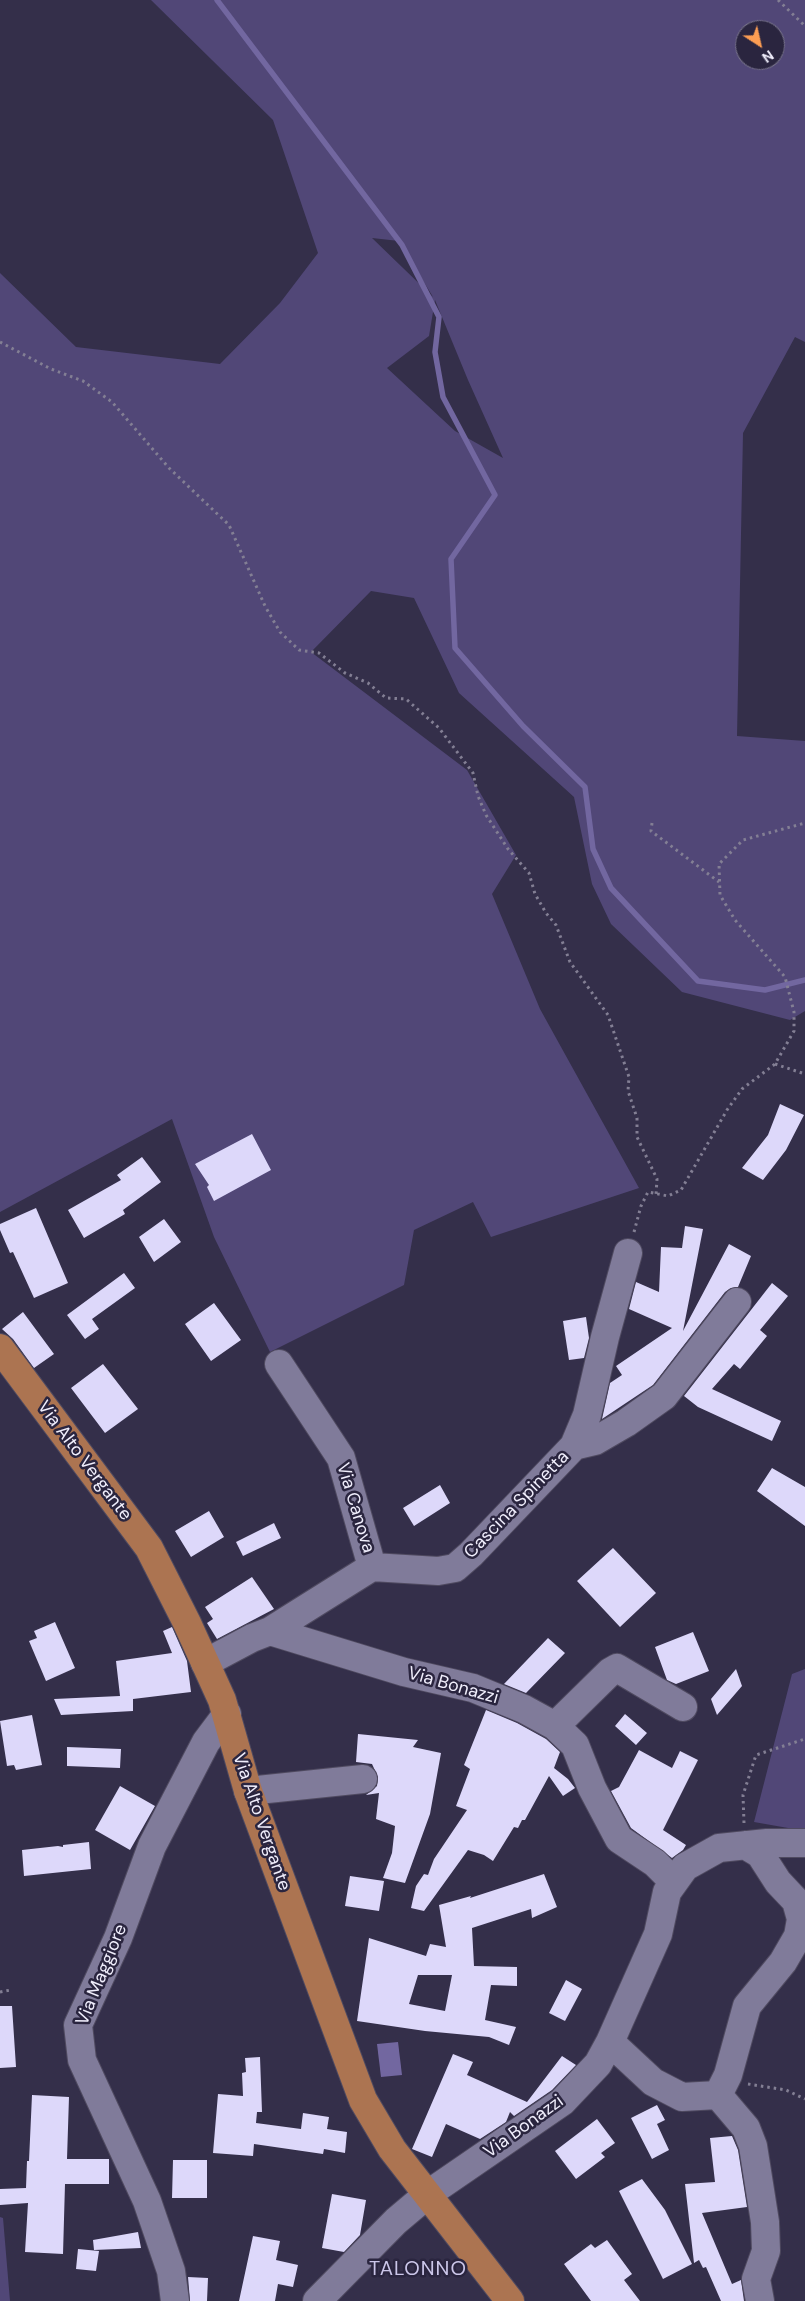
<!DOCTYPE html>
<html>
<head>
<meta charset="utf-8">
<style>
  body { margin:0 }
  #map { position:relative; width:805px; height:2301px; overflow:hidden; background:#342f4a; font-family:"DM Sans",sans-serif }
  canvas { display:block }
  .north { position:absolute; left:735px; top:20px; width:50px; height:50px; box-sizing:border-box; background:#2a253f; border:1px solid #79758b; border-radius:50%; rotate:145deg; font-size:14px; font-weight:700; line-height:20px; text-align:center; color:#f0eefc }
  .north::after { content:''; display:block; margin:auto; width:18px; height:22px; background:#fc9d53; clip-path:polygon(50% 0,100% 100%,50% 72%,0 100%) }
</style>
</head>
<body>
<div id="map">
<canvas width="805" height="2301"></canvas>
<div class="north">N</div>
</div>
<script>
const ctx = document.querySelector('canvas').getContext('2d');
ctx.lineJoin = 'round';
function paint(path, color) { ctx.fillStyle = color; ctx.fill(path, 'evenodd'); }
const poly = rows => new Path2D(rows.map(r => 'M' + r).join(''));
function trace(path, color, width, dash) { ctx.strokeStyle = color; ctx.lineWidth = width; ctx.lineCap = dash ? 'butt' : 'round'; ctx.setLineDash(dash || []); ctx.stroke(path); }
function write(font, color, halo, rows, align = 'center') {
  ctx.font = font + ' "DM Sans",sans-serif'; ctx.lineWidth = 5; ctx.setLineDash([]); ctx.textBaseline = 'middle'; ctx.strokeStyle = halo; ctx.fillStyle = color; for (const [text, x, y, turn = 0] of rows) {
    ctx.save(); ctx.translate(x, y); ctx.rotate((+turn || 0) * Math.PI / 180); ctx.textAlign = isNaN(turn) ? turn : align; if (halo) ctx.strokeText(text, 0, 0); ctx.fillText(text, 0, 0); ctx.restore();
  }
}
paint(poly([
  [151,0,805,0,805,342,795,337,743,433,737,736,805,741,805,1011,790,1020,682,992,611,924,592,884,574,797,459,693,414,598,371,591,311,652,467,770,516,855,492,894,540,1009,639,1188,491,1237,473,1202,414,1230,404,1285,270,1352,214,1237,172,1119,0,1212,0,273,76,347,220,364,280,303,318,253,273,120],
  [745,30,775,30,775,60,745,60],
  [372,238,399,241,433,297],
  [435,300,468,380,503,458,455,431,387,368,429,336],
  [805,1669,805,1831,754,1822,792,1674],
  [0,2217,3,2218,10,2301,0,2301]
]), '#514777');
paint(poly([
  [398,2042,402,2075,381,2077,377,2044]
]), '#7267a0');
trace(poly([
  [217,0,402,245,439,317,435,352,443,397,495,495,451,559,455,648,523,726,585,787,593,849,611,888,698,981,765,990,805,980]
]), '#7267a0', 5.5);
paint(poly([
  [780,1104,804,1115,786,1150,763,1180,742,1168,768,1135],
  [252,1134,271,1170,214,1201,207,1187,209,1185,195,1164],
  [142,1157,161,1182,123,1210,125,1214,84,1238,68,1210,121,1180,117,1175],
  [36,1208,68,1283,34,1298,13,1252,10,1253,0,1230,0,1224],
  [164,1219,181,1242,154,1262,139,1237],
  [685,1226,703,1229,683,1331,729,1244,751,1256,738,1287,731,1288,725,1292,653,1385,602,1419,610,1383,622,1375,616,1366,672,1328,629,1309,636,1282,659,1292,661,1247,682,1248],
  [124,1273,135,1288,92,1319,99,1329,85,1339,67,1315],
  [772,1283,788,1296,760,1330,767,1336,740,1369,734,1364,712,1389,781,1421,772,1441,698,1407,684,1396],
  [214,1303,241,1340,211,1361,185,1324],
  [23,1312,54,1354,34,1368,13,1339,2,1329],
  [586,1317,589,1338,584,1358,569,1360,563,1321],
  [103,1364,138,1409,105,1433,71,1388],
  [772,1468,805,1487,805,1526,757,1491],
  [440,1485,450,1503,414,1526,403,1508],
  [209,1511,224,1537,191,1557,175,1531],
  [274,1523,281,1538,243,1556,236,1542],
  [613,1548,656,1593,620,1627,577,1581],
  [252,1577,274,1609,217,1639,207,1623,213,1619,205,1607],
  [55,1622,75,1668,46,1681,29,1641,37,1638,34,1631],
  [172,1627,187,1661,191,1692,133,1699,133,1711,61,1715,54,1699,120,1696,116,1661,172,1653,163,1631],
  [693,1632,709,1671,676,1684,667,1680,655,1647],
  [548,1638,565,1653,526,1693,504,1684],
  [736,1669,742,1686,717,1715,711,1699],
  [486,1710,517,1723,546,1739,560,1752,554,1768,568,1779,575,1788,563,1796,549,1776,525,1820,522,1820,518,1828,514,1827,493,1861,484,1855,468,1850,424,1911,411,1908,416,1886,424,1874,428,1875,434,1859,467,1810,456,1806,470,1769,464,1765],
  [625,1714,647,1733,636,1745,615,1726],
  [32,1715,42,1765,16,1770,14,1765,7,1766,0,1721],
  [358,1734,418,1740,413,1747,441,1753,430,1814,405,1883,383,1878,392,1853,395,1826,376,1819,379,1793,366,1795,377,1786,378,1777,372,1764,356,1762],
  [67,1747,121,1749,120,1768,67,1766],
  [639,1750,672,1768,680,1751,698,1760,663,1830,686,1845,683,1850,672,1858,631,1828,611,1791,619,1787],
  [120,1786,155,1806,130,1850,95,1830],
  [89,1842,91,1869,24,1876,22,1850,58,1846,63,1847,63,1845],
  [544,1874,557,1907,532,1918,531,1909,472,1928,474,1966,517,1967,517,1986,491,1985,485,2020,516,2027,509,2045,489,2037,425,2031,357,2021,369,1938,426,1956,430,1944,446,1947,439,1905,471,1896,470,1898],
  [418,1975,452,1975,445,2011,409,2004],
  [350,1876,384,1881,379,1911,345,1906],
  [566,1980,582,1989,565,2021,549,2013],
  [0,2006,12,2006,16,2067,0,2068],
  [453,2054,473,2062,467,2075,527,2102,562,2056,576,2065,552,2090,514,2116,510,2112,506,2122,480,2139,446,2124,432,2157,412,2149],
  [260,2057,262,2112,257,2112,256,2123,301,2129,303,2113,329,2117,327,2129,347,2132,345,2153,324,2149,323,2154,254,2144,253,2156,213,2153,218,2094,243,2096,242,2073,246,2072,245,2058],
  [32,2095,69,2097,67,2159,109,2159,109,2184,65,2184,63,2254,25,2252,28,2203,0,2205,0,2189,26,2188,27,2161,29,2161],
  [657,2105,665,2120,657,2124,669,2150,652,2159,631,2118],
  [597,2119,615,2143,601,2153,605,2157,576,2179,555,2151],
  [732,2136,738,2150,747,2207,702,2213,732,2284,741,2280,744,2301,721,2301,706,2267,703,2268,699,2260,694,2263,685,2184,715,2182,710,2138],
  [173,2160,207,2160,207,2198,172,2198],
  [642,2179,665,2210,692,2264,663,2279,619,2191],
  [332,2194,366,2200,360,2235,344,2252,322,2248],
  [138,2232,141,2248,94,2250,93,2240],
  [253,2236,280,2241,276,2260,298,2265,293,2287,278,2284,275,2301,239,2301],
  [607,2240,632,2274,624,2280,640,2301,591,2301,564,2264,591,2244,595,2248],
  [78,2249,99,2251,96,2271,76,2269],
  [188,2277,208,2278,207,2301,190,2301]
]), '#ddd8fa');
const minor = poly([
  [574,1446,595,1441,626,1423,664,1396,737,1302],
  [372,1567,438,1571,455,1568,471,1554,574,1446,587,1415,605,1337,628,1253],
  [270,1631,404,1672,473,1688,524,1709,555,1726,575,1745,592,1788,619,1839,655,1863,674,1882],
  [205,1663,252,1638,270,1631,372,1567,341,1458,279,1364],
  [555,1726,610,1672,617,1668,683,1707],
  [248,1791,363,1779],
  [610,2042,653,2082,682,2097,718,2095,746,2128,753,2146,765,2222,766,2251,756,2279,760,2301],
  [718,2095,728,2075,747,2006,783,1962,798,1936,801,1919,796,1901,778,1882,760,1854,745,1845],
  [175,2301,171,2271,147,2201,82,2060,78,2025,118,1938,152,1846,206,1742,227,1714],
  [317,2301,396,2221,428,2194,562,2102,598,2064,610,2042,658,1934,667,1892,685,1867,719,1848,767,1843,805,1843]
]);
const major = poly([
  [0,1348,149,1548,187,1623,222,1700,248,1791,363,2100,392,2149,510,2301]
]);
trace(minor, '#4f4a60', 30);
trace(major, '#4f4a60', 30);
trace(poly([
  [778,0,805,26],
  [0,342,51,369,83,381,112,402,169,468,229,525,265,606,280,632,299,650,319,653,345,673,368,683,386,698,406,699,439,728,473,773,478,796,486,815,508,849,529,873,535,894,546,913,556,925,570,962,608,1015,629,1077,628,1091,637,1118,637,1137,657,1179,656,1195],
  [652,823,651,831,719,882],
  [775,1064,805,1074],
  [634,1232,641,1206,648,1192,668,1196,681,1190,727,1110,742,1089,775,1064,794,1031,794,1012,785,977,735,920,720,895,719,864,743,840,805,823],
  [744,1823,743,1795,756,1755,805,1739],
  [0,1992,11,1990],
  [748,2084,786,2090,805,2099]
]), '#837f94', 3, [2.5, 4]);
trace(minor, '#807b9a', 28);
trace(major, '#ac7451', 28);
write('18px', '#f0eefc', '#2a253f', [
  ["Via Alto Vergante",84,1461,53],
  ["Cascina Spinetta",517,1505,-46],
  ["Via Canova",355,1508,73],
  ["Via Bonazzi",453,1686,16],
  ["Via Alto Vergante",261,1822,71],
  ["Via Maggiore",102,1975,-68],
  ["Via Bonazzi",524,2127,-36]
]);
ctx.letterSpacing = '1px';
write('20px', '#cbc6e9', '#2a253f', [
  ["TALONNO",418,2270]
]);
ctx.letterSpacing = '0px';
</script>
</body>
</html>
